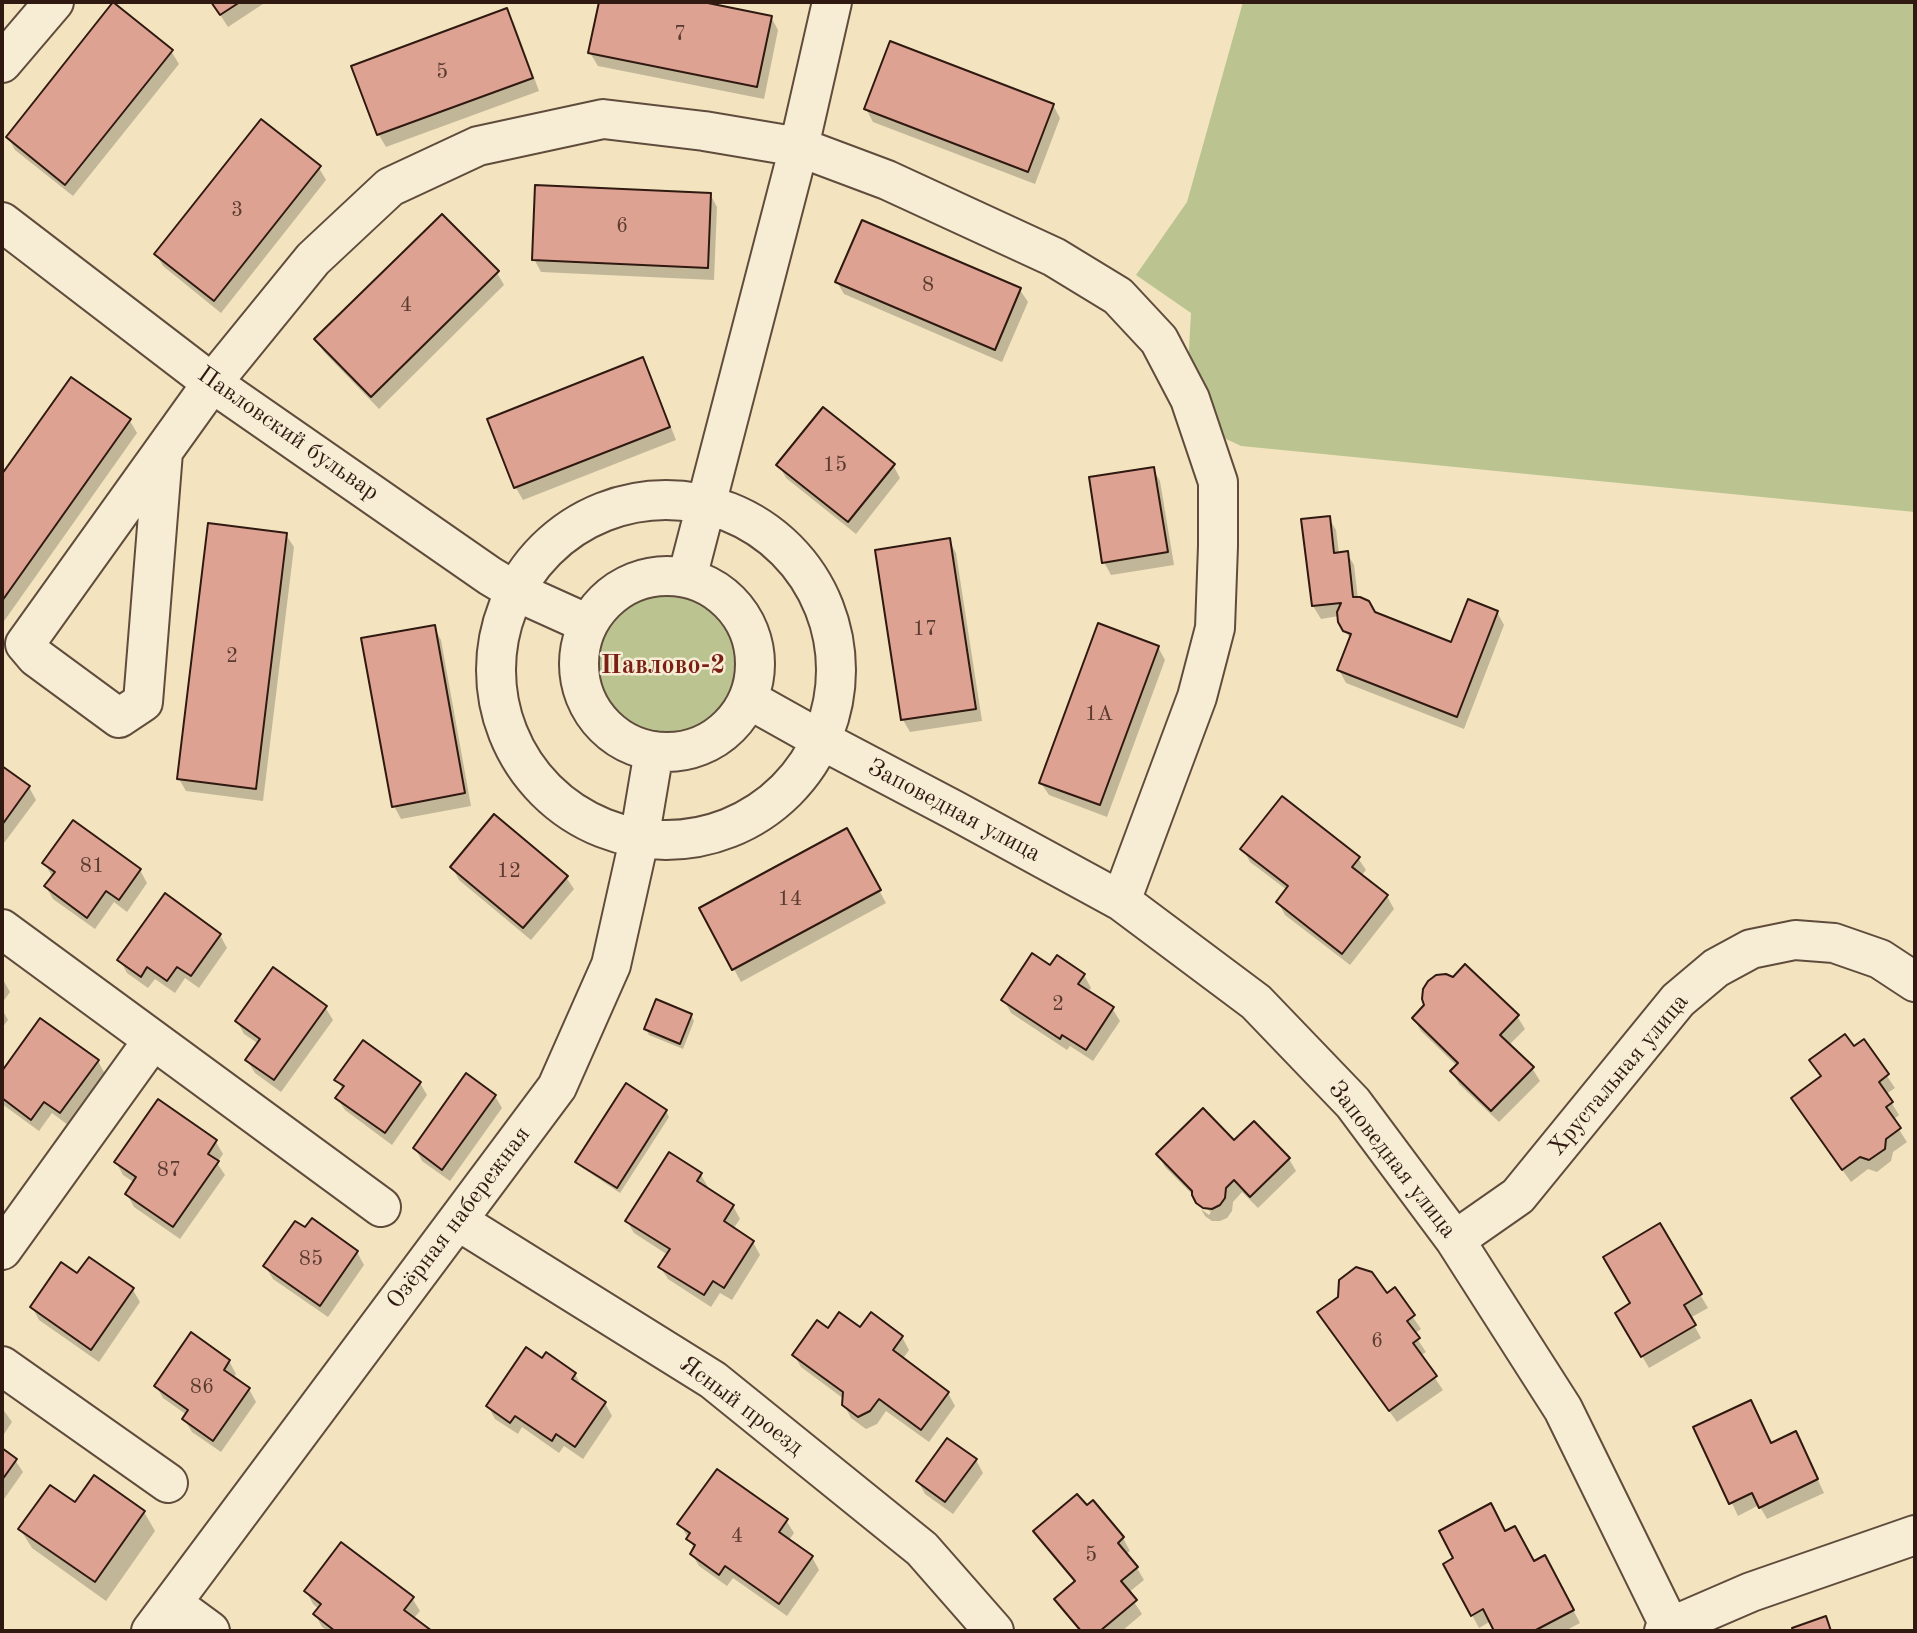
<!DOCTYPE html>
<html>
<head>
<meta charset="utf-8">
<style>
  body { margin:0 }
  #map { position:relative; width:1917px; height:1633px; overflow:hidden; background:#f3e4bf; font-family:"Old Standard TT",serif }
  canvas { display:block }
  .frame { position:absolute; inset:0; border:4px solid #2f1910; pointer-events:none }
</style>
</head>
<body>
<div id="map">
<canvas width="1917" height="1633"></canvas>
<div class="frame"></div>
</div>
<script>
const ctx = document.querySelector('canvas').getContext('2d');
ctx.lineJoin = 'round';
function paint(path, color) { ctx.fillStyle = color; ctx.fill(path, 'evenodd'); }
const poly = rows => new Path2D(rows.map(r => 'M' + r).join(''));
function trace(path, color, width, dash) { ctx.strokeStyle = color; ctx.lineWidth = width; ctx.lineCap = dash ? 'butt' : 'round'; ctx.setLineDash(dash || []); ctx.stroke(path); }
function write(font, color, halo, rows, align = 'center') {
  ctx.font = font + ' "Old Standard TT",serif'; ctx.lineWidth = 5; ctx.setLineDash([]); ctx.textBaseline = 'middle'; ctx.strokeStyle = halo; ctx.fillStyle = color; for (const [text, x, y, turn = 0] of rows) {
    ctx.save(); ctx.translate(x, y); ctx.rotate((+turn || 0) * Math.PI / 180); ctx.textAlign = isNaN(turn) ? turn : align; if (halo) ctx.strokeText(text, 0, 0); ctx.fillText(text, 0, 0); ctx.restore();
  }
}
paint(poly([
  [1243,2,1915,2,1915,512,1241,446,1205,429,1188,367,1191,313,1136,275,1187,202],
  '593 665a72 72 0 1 1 144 0a72 72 0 1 1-144 0Z'
]), '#bbc491');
paint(poly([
  [212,2,266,2,228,27],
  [601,2,694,2,771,17,778,30,764,99,598,66,590,53],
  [506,11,514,23,539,91,386,147,379,135,353,67],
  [171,51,179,64,73,196,15,150,8,137],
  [1053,105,1060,118,1035,184,873,122,866,109],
  [319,168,326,180,221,313,163,266,156,254],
  [710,194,717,207,714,280,541,272,534,259],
  [497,273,504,285,379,409,324,352,316,339],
  [837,282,1020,290,1028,302,1002,362,844,294],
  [642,359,649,372,676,440,523,500,516,488,489,420],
  [72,379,130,421,137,433,2,624,2,477],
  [779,465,893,465,900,478,856,534,786,478],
  [1153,469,1160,481,1174,565,1111,575,1104,562],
  [1329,518,1336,530,1339,554,1347,553,1354,565,1358,599,1375,615,1452,645,1497,612,1504,625,1464,729,1346,683,1339,670,1351,640,1339,621,1339,616,1321,619,1313,606,1303,521],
  [286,535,294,547,263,801,186,791,179,779],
  [949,540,956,553,982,721,910,732,903,720,877,551],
  [434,627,441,640,471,806,401,819,394,806],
  [1158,647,1165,660,1107,817,1049,795,1041,783],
  [2,768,29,787,36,800,4,843,2,841],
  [846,830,886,903,741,982,701,909],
  [1243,849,1358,858,1366,870,1361,876,1387,896,1394,909,1350,965,1285,915,1278,902,1287,890,1250,862],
  [44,863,140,870,147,883,127,912,114,902,95,929,53,899,46,887,53,877],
  [452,867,566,877,574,889,531,940,459,880],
  [220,935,227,948,199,988,185,978,175,993,155,979,148,988,127,973,120,960],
  [1050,968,1084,975,1091,988,1088,992,1112,1008,1120,1021,1093,1061,1070,1046,1067,1050,1011,1013,1004,1000],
  [2,978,10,992,2,1003],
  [325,1007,333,1020,281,1092,255,1073,247,1060,259,1044,244,1034,237,1021],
  [2,1009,8,1020,2,1028],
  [691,1015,694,1021,683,1049,649,1035,646,1029],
  [1517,1016,1525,1029,1509,1045,1532,1068,1540,1081,1499,1122,1459,1084,1452,1071,1457,1066,1421,1031,1414,1019],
  [41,1020,98,1061,105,1074,68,1125,52,1113,39,1131,2,1104,2,1074],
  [1864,1042,1895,1088,1886,1094,1899,1115,1893,1120,1907,1142,1893,1152,1891,1161,1877,1172,1868,1169,1851,1182,1800,1111,1822,1078,1819,1073],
  [337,1080,420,1083,427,1095,392,1145,345,1110,337,1098,343,1090],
  [495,1096,502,1108,450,1181,422,1161,415,1148],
  [666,1111,669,1117,620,1193,581,1167,577,1162],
  [216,1142,223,1154,217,1163,225,1175,180,1239,134,1207,127,1194,135,1183,123,1175,116,1162],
  [1233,1142,1289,1159,1296,1171,1258,1208,1242,1192,1233,1202,1232,1211,1227,1218,1220,1221,1212,1221,1205,1216,1201,1209,1209,1215,1211,1212,1198,1203,1195,1197,1165,1167,1158,1154],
  [701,1175,708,1187,707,1189,733,1206,740,1219,733,1229,753,1242,760,1255,732,1300,720,1293,711,1307,668,1279,660,1267,668,1255,634,1233,627,1221],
  [1660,1226,1708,1308,1690,1318,1701,1338,1649,1368,1617,1313,1633,1304],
  [357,1252,364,1265,328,1317,273,1279,265,1266],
  [77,1275,133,1290,140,1302,99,1362,39,1320,32,1307],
  [1394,1290,1421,1329,1414,1334,1426,1352,1420,1356,1443,1390,1397,1422,1327,1325,1386,1295],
  [861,1329,902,1337,909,1350,902,1360,948,1393,955,1406,929,1442,886,1411,877,1424,866,1429,851,1418,844,1405,844,1399,801,1367,794,1355,828,1330],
  [229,1361,236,1374,233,1378,249,1389,256,1402,221,1452,192,1432,184,1419,187,1415,163,1398,156,1386],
  [542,1361,575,1374,582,1387,605,1403,612,1416,583,1459,564,1446,559,1453,522,1427,518,1434,495,1419,488,1406],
  [2,1408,12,1422,2,1437],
  [1696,1427,1771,1445,1802,1446,1824,1493,1767,1519,1759,1505,1738,1516],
  [2,1450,15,1460,23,1472,2,1502],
  [976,1460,983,1473,953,1514,925,1494,918,1481],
  [1093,1503,1123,1538,1130,1551,1126,1554,1137,1568,1144,1580,1128,1593,1142,1614,1122,1631,1080,1631,1064,1612,1057,1600,1076,1583,1043,1544,1035,1532,1087,1508],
  [75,1505,144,1512,155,1531,106,1601,32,1548,20,1529],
  [786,1520,794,1533,789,1540,812,1557,819,1570,787,1616,733,1578,727,1586,699,1566,692,1554,695,1550,680,1524],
  [1505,1533,1533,1563,1552,1570,1580,1623,1565,1631,1496,1631,1491,1621,1479,1628,1472,1615],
  [306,1591,412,1598,420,1611,413,1619,429,1631,328,1631,322,1627,315,1614,319,1609,313,1604]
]), '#0003');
const building = poly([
  [113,2,173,50,65,185,6,137,113,2],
  [211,2,240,2,220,15,211,2],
  [599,2,703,2,772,16,757,87,588,53,599,2],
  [507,8,533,78,377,135,351,66,507,8],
  [890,41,1054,104,1028,172,864,109,890,41],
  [261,119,321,166,214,301,154,254,261,119],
  [535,185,711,193,708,268,532,260,535,185],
  [442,214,499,271,371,397,314,339,442,214],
  [862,220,1021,288,995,350,835,282,862,220],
  [643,357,670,427,514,488,487,419,643,357],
  [71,377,131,419,2,601,2,474,71,377],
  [823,407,895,464,848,522,776,465,823,407],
  [1154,467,1168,552,1102,563,1089,477,1154,467],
  [1330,516,1334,553,1348,551,1353,597,1360,597,1369,601,1375,612,1451,642,1468,599,1498,611,1457,717,1337,670,1351,634,1343,631,1338,622,1337,612,1341,603,1312,606,1301,519,1330,516],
  [208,523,287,533,256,789,177,779,208,523],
  [950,538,976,709,901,720,875,550,950,538],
  [1098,623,1159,646,1100,805,1039,783,1098,623],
  [435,625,465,793,392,807,361,638,435,625],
  [2,766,30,786,2,825,2,766],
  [1282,796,1360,857,1352,867,1388,895,1342,954,1276,902,1288,886,1240,849,1282,796],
  [494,814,568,876,523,928,450,867,494,814],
  [73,820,141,869,119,900,106,891,87,918,44,886,55,872,42,863,73,820],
  [847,828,881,890,732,970,699,908,847,828],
  [165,893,221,934,191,976,177,967,167,981,147,967,141,977,117,960,165,893],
  [1032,953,1050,965,1057,955,1085,974,1078,984,1114,1007,1086,1050,1062,1035,1060,1039,1001,1000,1032,953],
  [1465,964,1519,1015,1500,1035,1534,1067,1491,1111,1450,1071,1458,1063,1412,1018,1424,1005,1422,999,1423,989,1428,981,1436,975,1446,974,1453,977,1465,964],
  [273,967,327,1006,274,1080,245,1060,260,1039,235,1021,273,967],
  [656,999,692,1014,680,1044,644,1029,656,999],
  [40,1018,99,1060,60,1113,44,1102,31,1120,2,1098,2,1071,40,1018],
  [1845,1034,1854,1046,1864,1039,1889,1074,1879,1082,1893,1102,1886,1107,1901,1128,1886,1139,1885,1149,1869,1160,1860,1157,1842,1170,1791,1098,1821,1076,1809,1060,1845,1034],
  [363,1040,421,1082,385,1133,335,1098,344,1086,334,1080,363,1040],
  [466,1073,496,1095,442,1170,413,1148,466,1073],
  [626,1083,667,1110,617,1188,575,1162,626,1083],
  [158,1099,217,1140,208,1154,219,1161,173,1227,125,1194,136,1177,114,1162,158,1099],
  [1203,1108,1234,1140,1254,1121,1290,1158,1250,1197,1234,1180,1226,1188,1225,1198,1220,1205,1212,1209,1203,1208,1196,1203,1192,1195,1192,1191,1156,1154,1203,1108],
  [669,1152,702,1173,697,1181,734,1205,724,1221,754,1241,724,1288,713,1281,704,1295,658,1267,670,1249,625,1221,669,1152],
  [312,1218,358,1251,320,1306,263,1266,295,1221,305,1227,312,1218],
  [1660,1223,1702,1294,1684,1305,1696,1325,1641,1357,1615,1313,1630,1303,1603,1257,1660,1223],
  [89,1257,134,1288,91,1350,30,1307,61,1262,77,1273,89,1257],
  [1356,1267,1372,1272,1387,1293,1395,1287,1415,1315,1407,1321,1420,1338,1413,1343,1437,1376,1389,1411,1317,1312,1338,1297,1339,1280,1356,1267],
  [839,1312,860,1327,871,1312,903,1336,893,1350,949,1392,921,1430,879,1399,870,1411,858,1417,842,1405,843,1392,792,1355,817,1320,828,1328,839,1312],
  [191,1332,230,1360,224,1370,250,1388,213,1441,182,1419,188,1410,154,1386,191,1332],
  [526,1347,542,1358,546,1352,576,1373,572,1379,606,1402,575,1447,556,1434,552,1441,515,1416,510,1423,486,1406,526,1347],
  [1751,1400,1771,1443,1796,1431,1818,1479,1759,1508,1752,1493,1729,1504,1693,1427,1751,1400],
  [947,1438,977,1459,945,1502,916,1481,947,1438],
  [2,1448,17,1459,2,1480,2,1448],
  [717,1469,788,1519,779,1532,813,1556,779,1604,725,1566,719,1575,690,1554,695,1545,686,1539,690,1533,677,1524,717,1469],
  [94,1475,145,1511,95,1582,18,1529,50,1485,75,1502,94,1475],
  [1077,1494,1087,1505,1093,1500,1124,1537,1118,1543,1138,1567,1121,1581,1137,1600,1100,1631,1081,1631,1054,1599,1075,1581,1033,1531,1077,1494],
  [1491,1503,1505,1531,1515,1526,1534,1561,1545,1555,1574,1610,1534,1631,1494,1631,1483,1609,1471,1616,1443,1564,1453,1558,1439,1531,1491,1503],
  [341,1542,414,1597,404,1610,432,1631,335,1631,313,1614,321,1604,304,1591,341,1542],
  [1826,1616,1831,1631,1793,1631,1792,1628,1826,1616]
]);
paint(building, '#dda292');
trace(building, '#2f1910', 2);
const minor = poly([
  [2,63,54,2],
  [2,222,212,383,490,576,515,591,588,624],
  [163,452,143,702,119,718,36,657,25,644,212,383,313,259,390,187,478,146,603,119,704,131,799,147,887,180,1054,257,1118,296,1159,340,1190,399,1218,482,1218,546,1215,628,1197,697,1121,901],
  '496 670a170 170 0 1 1 340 0a170 170 0 1 1-340 0Z',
  '579 664a88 88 0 1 1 176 0a88 88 0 1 1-176 0Z',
  [687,578,799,147,832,2],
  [748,699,823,741,954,810,1121,901,1256,1002,1353,1103,1455,1240,1563,1409,1672,1631],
  [2,929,381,1207],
  [458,1221,713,1380,922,1549,994,1631],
  [1455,1240,1518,1196,1678,1000,1716,968,1751,949,1795,940,1834,943,1880,959,1915,982],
  [2,1250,153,1040],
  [2,1366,168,1483],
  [172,1603,210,1631],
  [151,1631,557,1087,611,965,639,840,654,751],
  [1664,1631,1670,1627,1751,1592,1915,1535]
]);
trace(minor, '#604c3c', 42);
trace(minor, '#f7edd5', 38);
write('21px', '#5a3b30', null, [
  ["7",680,34],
  ["5",442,72],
  ["3",237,210],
  ["6",622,226],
  ["8",928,285],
  ["4",406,305],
  ["15",835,465],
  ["17",925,629],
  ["2",232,656],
  ["1А",1099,714],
  ["81",92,866],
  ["12",509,871],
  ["14",790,899],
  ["2",1058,1004],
  ["87",169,1170],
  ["85",311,1259],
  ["6",1377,1341],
  ["86",202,1387],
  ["4",737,1536],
  ["5",1091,1555]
]);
write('24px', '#2f1910', '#f7edd5', [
  ["Павловский бульвар",288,434,35],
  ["Заповедная улица",954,811,28],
  ["Хрустальная улица",1619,1075,-50],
  ["Заповедная улица",1392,1160,52],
  ["Озёрная набережная",459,1218,-53],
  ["Ясный проезд",741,1406,37]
]);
write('bold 26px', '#7a1f14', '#f7edd5', [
  ["Павлово-2",663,666]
]);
</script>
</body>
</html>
